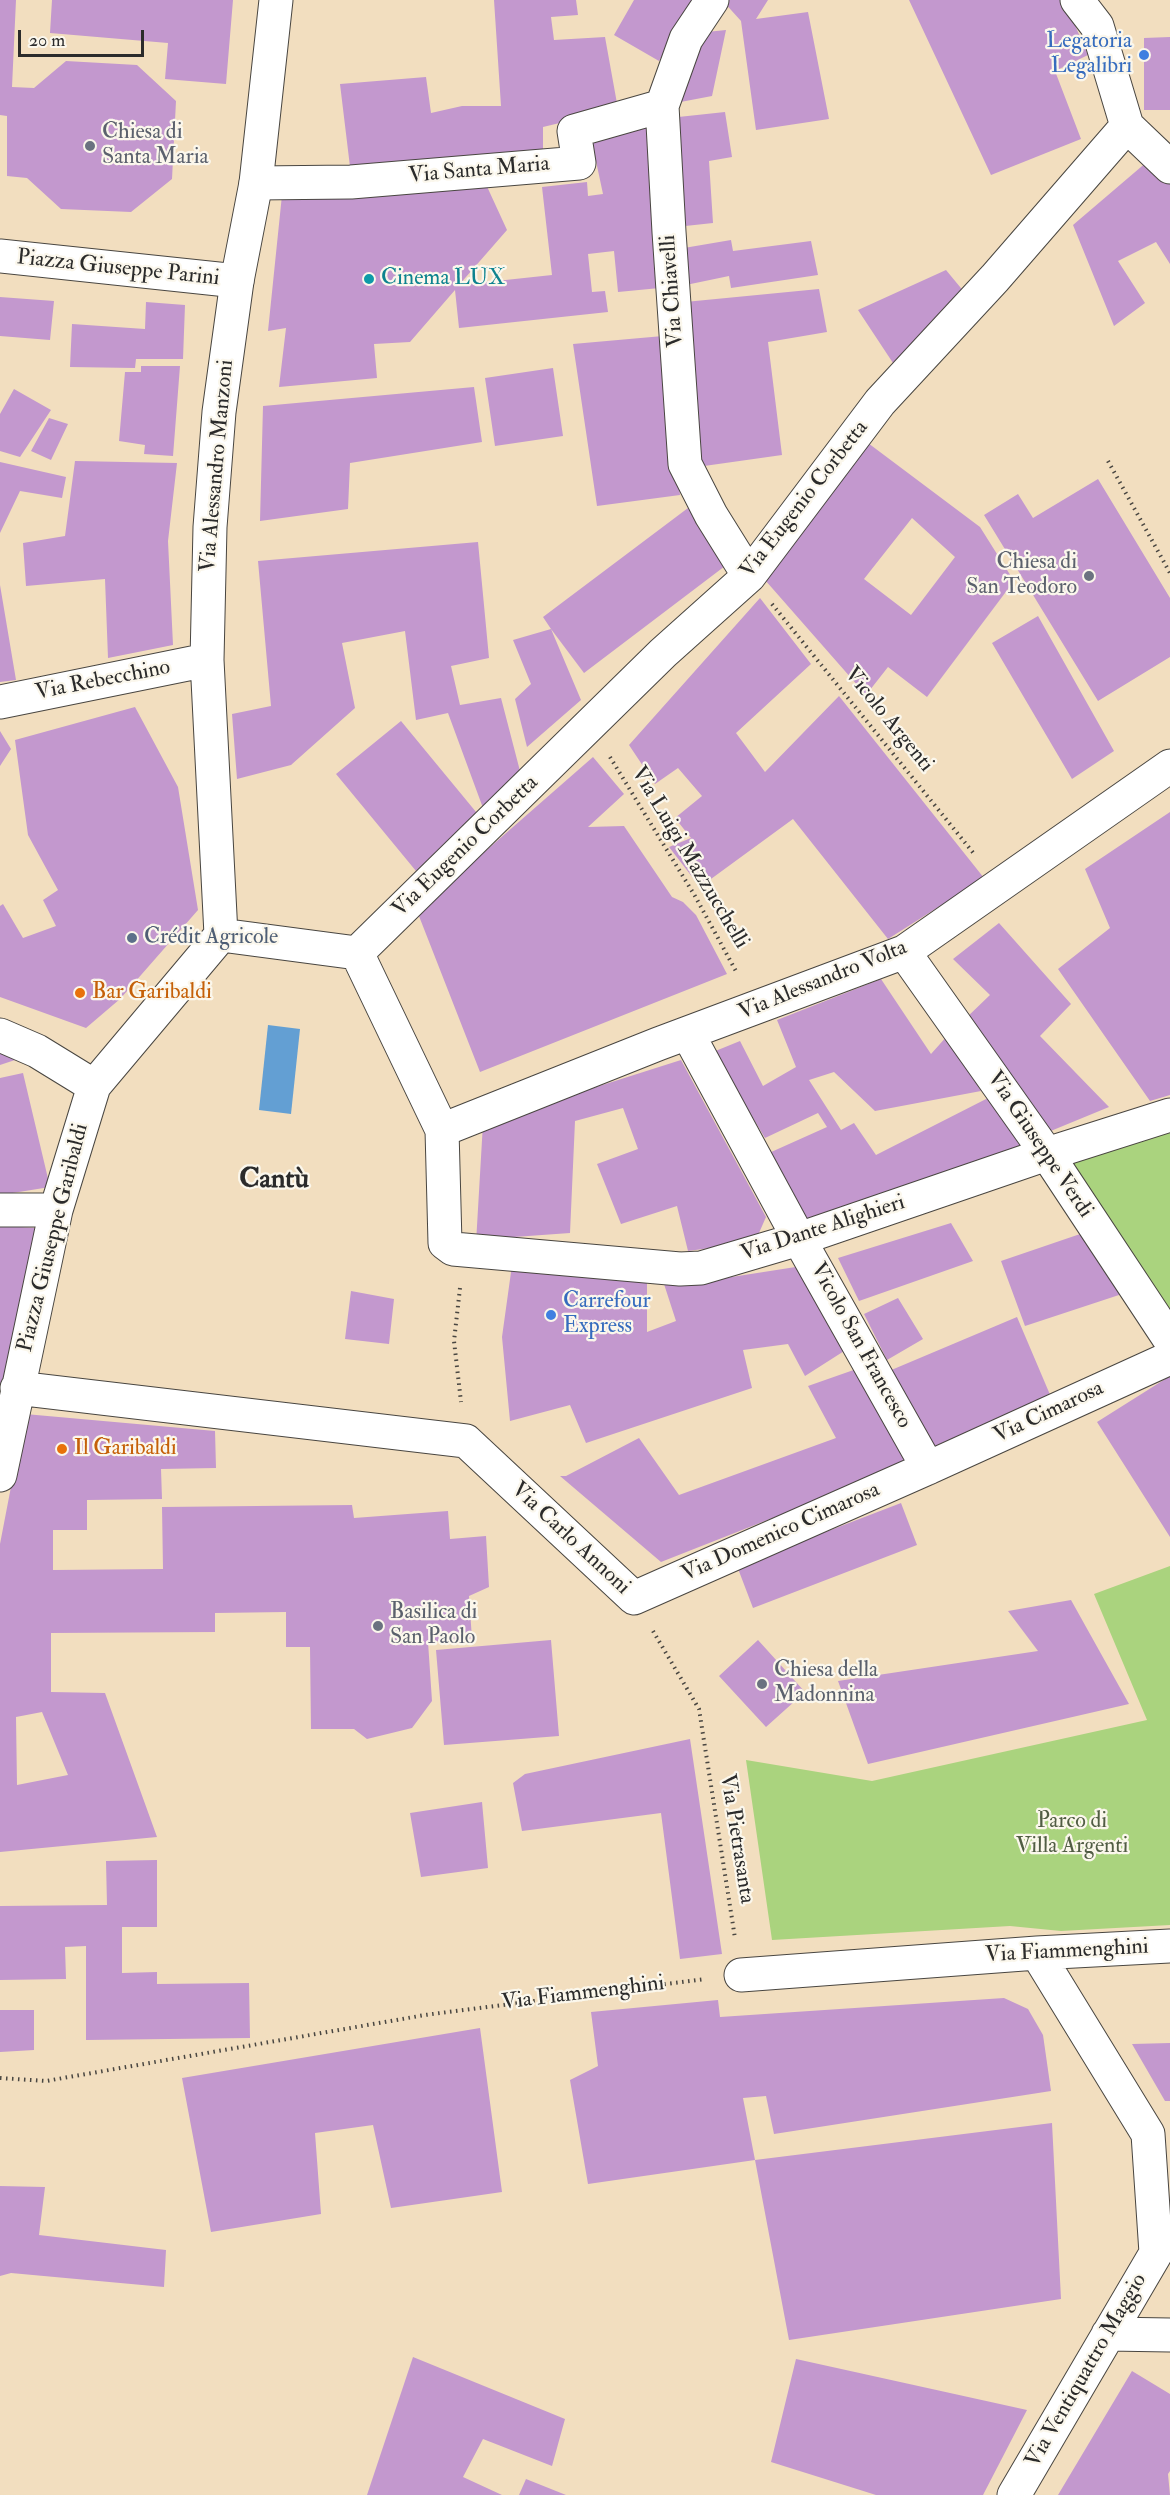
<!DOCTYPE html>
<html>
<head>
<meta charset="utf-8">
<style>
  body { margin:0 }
  #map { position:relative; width:1170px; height:2495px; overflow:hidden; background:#f2debf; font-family:"IM FELL Double Pica",serif }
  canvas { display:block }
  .scale { position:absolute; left:18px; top:30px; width:126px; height:27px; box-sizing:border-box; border:3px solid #2b2b2b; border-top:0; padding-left:8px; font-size:18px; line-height:21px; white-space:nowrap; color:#2b2b2b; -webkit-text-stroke:4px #fbf7ec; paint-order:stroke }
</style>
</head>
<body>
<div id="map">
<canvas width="1170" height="2495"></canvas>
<div class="scale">20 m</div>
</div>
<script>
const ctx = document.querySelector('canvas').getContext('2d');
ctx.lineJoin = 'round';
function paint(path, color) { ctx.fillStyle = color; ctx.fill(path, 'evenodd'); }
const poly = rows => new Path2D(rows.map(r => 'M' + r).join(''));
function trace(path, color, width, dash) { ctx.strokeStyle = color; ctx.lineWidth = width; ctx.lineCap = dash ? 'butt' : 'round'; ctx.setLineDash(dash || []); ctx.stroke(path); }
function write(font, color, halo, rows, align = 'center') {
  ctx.font = font + ' "IM FELL Double Pica",serif'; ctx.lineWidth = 4.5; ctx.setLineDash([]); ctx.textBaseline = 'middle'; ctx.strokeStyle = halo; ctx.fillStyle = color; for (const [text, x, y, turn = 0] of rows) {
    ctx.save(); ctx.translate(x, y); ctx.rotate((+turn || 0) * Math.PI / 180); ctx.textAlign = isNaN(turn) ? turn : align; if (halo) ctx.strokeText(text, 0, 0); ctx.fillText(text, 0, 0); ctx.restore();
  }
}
paint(poly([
  [1170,1129,1170,1335,1065,1160],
  [1170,1566,1170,1925,1061,1931,1010,1926,772,1940,746,1760,872,1781,1147,1720,1094,1594]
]), '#aad37e');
paint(poly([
  [268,1025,300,1029,291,1114,259,1110]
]), '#639fd3');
paint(poly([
  [0,0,16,0,12,87,34,88,66,61,137,65,176,101,172,179,131,212,61,209,27,178,7,176,7,116,0,115],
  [52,0,233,0,226,84,165,79,168,43,50,33],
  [494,0,576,0,578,15,551,17,554,40,605,37,618,109,543,127,543,153,351,175,340,84,426,77,431,113,462,106,501,106],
  [634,0,694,0,659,61,614,35],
  [722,0,768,0,756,19,808,12,829,119,756,130,741,21],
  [909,0,1064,0,1088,55,1055,71,1081,139,991,175],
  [726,30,712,96,670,104,697,33],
  [1170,37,1170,110,1144,110,1144,38],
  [725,112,732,157,709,161,713,223,676,227,669,118],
  [652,120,670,287,618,292,614,251,588,254,592,292,605,291,608,312,459,328,455,290,410,342,374,344,377,378,279,387,286,328,268,331,282,195,484,180,507,230,459,285,552,275,542,187,587,182,588,196,603,194,590,133],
  [1155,155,1170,173,1170,264,1156,242,1118,261,1145,303,1114,326,1073,225],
  [731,240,733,251,811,241,818,275,731,288,729,276,681,286,678,249],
  [946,270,965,293,893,363,858,310],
  [819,289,827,332,768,342,782,455,697,467,685,302],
  [0,297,54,301,50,340,0,336],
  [146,302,185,305,183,359,136,359,135,368,70,367,72,324,145,329],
  [663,336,680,495,597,506,573,344],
  [141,366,180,366,173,456,144,454,145,445,119,441,125,372,141,372],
  [553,368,563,436,495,446,485,378],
  [474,387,482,442,350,463,348,509,260,521,263,406],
  [14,389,51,410,20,457,0,451,0,414],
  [49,418,68,424,51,460,31,451],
  [864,440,980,527,1014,581,927,697,888,667,866,695,765,580],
  [912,518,955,557,911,615,864,579],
  [75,461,177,463,168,541,173,645,108,658,105,579,26,586,23,543,65,536],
  [0,462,66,477,62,498,20,491,0,533],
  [1098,479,1170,598,1170,657,1098,701,984,515,1018,494,1033,518],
  [688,508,729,563,584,673,551,629,581,700,527,747,515,699,531,684,513,640,551,629,543,617],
  [478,542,489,658,451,666,460,705,501,698,520,771,483,808,448,713,416,720,405,631,342,643,355,708,291,765,237,779,232,714,271,706,258,561],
  [0,585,16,680,0,682],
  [760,598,811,664,736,733,765,772,839,696,984,878,888,939,793,819,700,887,669,847,691,838,675,818,702,796,678,768,655,784,629,745],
  [1038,616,1114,751,1072,779,992,643],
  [135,707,178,787,198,910,120,999,86,1028,0,997,0,906,3,904,23,938,56,926,43,900,58,890,28,835,15,740],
  [401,721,481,818,416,871,336,774],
  [0,731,11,749,0,766],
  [593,757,624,794,588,827,624,826,672,897,683,902,696,915,727,974,480,1072,417,911],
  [1170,812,1170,1095,1150,1101,1058,969,1110,928,1085,869],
  [999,923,1071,1004,1040,1036,1109,1107,1041,1135,964,1020,990,995,953,959],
  [881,979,931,1054,948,1035,981,1091,875,1111,834,1072,809,1080,841,1130,854,1123,876,1155,990,1097,1022,1149,806,1226,769,1153,827,1127,818,1113,765,1138,713,1052,740,1041,763,1086,796,1067,777,1020],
  [0,1053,21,1058,0,1065],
  [681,1060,766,1217,755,1242,688,1251,677,1206,621,1224,597,1164,638,1149,623,1108,575,1121,570,1233,500,1238,476,1243,483,1123],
  [23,1073,50,1187,0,1195,0,1078],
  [951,1223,973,1261,859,1301,838,1258],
  [0,1226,40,1228,0,1422],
  [1086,1232,1122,1294,1025,1326,1001,1261],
  [512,1265,647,1279,647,1332,676,1321,664,1284,706,1281,802,1266,852,1346,805,1376,788,1344,743,1350,752,1388,586,1443,570,1405,510,1421,502,1337],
  [351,1291,394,1299,389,1344,345,1339],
  [898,1298,923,1339,887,1360,864,1314],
  [1017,1317,1051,1397,923,1451,889,1371],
  [865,1366,912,1463,661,1562,560,1476,566,1476,639,1438,679,1495,836,1438,808,1386],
  [1170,1376,1170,1537,1097,1422],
  [25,1414,215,1431,216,1468,161,1469,162,1499,87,1500,87,1530,53,1530,53,1570,163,1569,162,1507,352,1505,354,1518,448,1511,450,1539,486,1536,489,1587,469,1596,472,1639,428,1642,432,1701,412,1728,367,1739,354,1729,311,1729,310,1647,286,1647,286,1612,215,1613,215,1632,51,1633,51,1692,105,1693,157,1837,0,1852,0,1544],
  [42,1712,68,1775,17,1785,16,1717],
  [901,1503,917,1545,753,1608,737,1566],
  [1071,1600,1129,1704,868,1764,838,1681,1038,1651,1008,1611],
  [551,1640,559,1736,444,1745,436,1650],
  [758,1640,805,1692,766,1727,719,1676],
  [690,1739,722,1954,680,1959,661,1813,522,1831,513,1783,525,1774],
  [482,1802,488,1868,421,1877,410,1813],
  [157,1860,157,1927,122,1927,122,1973,157,1972,157,1984,249,1983,250,2038,86,2040,86,1946,65,1947,66,1979,0,1980,0,1906,107,1905,106,1861],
  [1004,1998,1028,2009,1043,2035,1051,2091,774,2134,766,2096,743,2098,755,2160,1052,2123,1061,2299,789,2340,755,2160,588,2184,570,2080,598,2066,591,2012,718,2000,720,2017],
  [0,2010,34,2010,34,2050,0,2052],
  [480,2028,502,2192,391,2208,373,2125,315,2133,321,2214,211,2232,182,2078],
  [1170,2043,1170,2101,1165,2101,1132,2044],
  [0,2186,45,2187,39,2235,166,2250,164,2287,11,2273,0,2276],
  [413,2357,565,2419,552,2466,483,2439,463,2477,502,2495,367,2495],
  [796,2359,1027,2410,983,2495,876,2495,771,2462],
  [1132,2371,1170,2394,1170,2471,1168,2474,1170,2495,1058,2495],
  [526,2479,566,2495,519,2495]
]), '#c398ce');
const minor = poly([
  [712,0,686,39,662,106,669,232,685,464,711,515,749,576],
  [1077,0,1097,26,1127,126,1170,167],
  [256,183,351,182,579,163,574,131,662,106],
  [0,702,207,660],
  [221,935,357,953,442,1130,445,1243,453,1249,680,1269,701,1268,799,1239,1047,1154,1170,1115],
  [221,935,207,660,210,527,219,412,237,281],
  [904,952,1047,1154,1170,1340],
  [357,953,663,653,749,576,880,402,995,278,1127,126],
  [688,1034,799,1239,928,1468],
  [0,1035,37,1051,94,1086],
  [442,1130,658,1044,904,952,1170,766],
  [0,1210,56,1210],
  [17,1388,466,1441,634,1598,928,1468,1170,1358],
  [0,1475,56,1210,94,1086,221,935],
  [741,1975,1037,1953,1170,1946],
  [1108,2334,1170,2335],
  [1014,2495,1156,2253,1148,2134,1037,1953]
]);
const major = poly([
  [0,256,237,281,256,183,276,0]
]);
trace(minor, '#494641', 35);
trace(major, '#494641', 35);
trace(poly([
  [1108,461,1170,573],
  [772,604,975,855],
  [610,757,695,896,737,973],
  [460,1288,454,1341,461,1402],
  [653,1631,699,1709,735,1938],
  [0,2078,46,2081,425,2015,705,1979]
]), '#494641', 4, [1.5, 4.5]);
trace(minor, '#fff', 33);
trace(major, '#fff', 33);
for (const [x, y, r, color] of [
  [1144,55,6,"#3f7fe0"],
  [90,146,6,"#6b7280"],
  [369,279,6,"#0f9aa8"],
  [1089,576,6,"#6b7280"],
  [132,938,6,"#5c6f8a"],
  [80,993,6,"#e8710a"],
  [551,1315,6,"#3f7fe0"],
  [62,1449,6,"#e8710a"],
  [378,1626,6,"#6b7280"],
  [762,1684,6,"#6b7280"]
]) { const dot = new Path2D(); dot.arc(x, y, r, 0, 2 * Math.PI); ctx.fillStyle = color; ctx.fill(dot); trace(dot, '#fbf7ec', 2); }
write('22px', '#366cbe', '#fbf7ec', [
  ["Legatoria",1132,42],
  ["Legalibri",1132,67],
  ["Carrefour",563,1302,"left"],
  ["Express",563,1327,"left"]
], 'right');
write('22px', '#5b616d', '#fbf7ec', [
  ["Chiesa di",102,133],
  ["Santa Maria",102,158],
  ["Chiesa di",1077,563,"right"],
  ["San Teodoro",1077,588,"right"],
  ["Basilica di",390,1613],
  ["San Paolo",390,1638],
  ["Chiesa della",774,1671],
  ["Madonnina",774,1696]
], 'left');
write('22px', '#2b2b2b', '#fbf7ec', [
  ["Via Santa Maria",479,171,-5],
  ["Piazza Giuseppe Parini",118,269,6],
  ["Via Chiavelli",673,291,-94],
  ["Via Alessandro Manzoni",218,466,-85],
  ["Via Eugenio Corbetta",805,500,-52],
  ["Via Rebecchino",103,681,-11],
  ["Vicolo Argenti",888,720,51],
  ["Via Eugenio Corbetta",466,847,-44],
  ["Via Luigi Mazzucchelli",689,858,59],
  ["Via Alessandro Volta",823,981,-22],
  ["Via Giuseppe Verdi",1039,1145,56],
  ["Via Dante Alighieri",823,1229,-18],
  ["Piazza Giuseppe Garibaldi",54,1238,-76],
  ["Vicolo San Francesco",860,1346,61],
  ["Via Cimarosa",1049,1413,-25],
  ["Via Domenico Cimarosa",781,1533,-24],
  ["Via Carlo Annoni",570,1539,43],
  ["Via Pietrasanta",736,1839,81],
  ["Via Fiammenghini",1067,1952,-3],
  ["Via Fiammenghini",583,1994,-7],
  ["Via Ventiquattro Maggio",1087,2371,-60]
]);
write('22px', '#0d838f', '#fbf7ec', [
  ["Cinema LUX",381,279]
], 'left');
write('22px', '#4e5e75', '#fbf7ec', [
  ["Crédit Agricole",144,938]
], 'left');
write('22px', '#c56008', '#fbf7ec', [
  ["Bar Garibaldi",92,993],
  ["Il Garibaldi",74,1449]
], 'left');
write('22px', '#515d44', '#fbf7ec', [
  ["Parco di",1072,1822],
  ["Villa Argenti",1072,1847]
]);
write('bold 28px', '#2b2b2b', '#fbf7ec', [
  ["Cantù",274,1181]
]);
</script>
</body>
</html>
